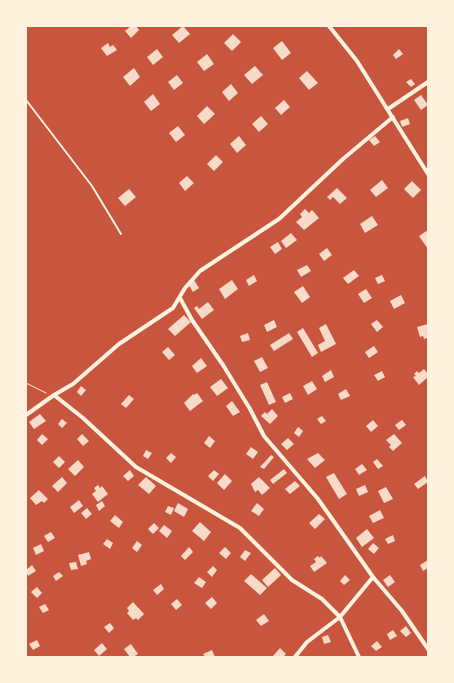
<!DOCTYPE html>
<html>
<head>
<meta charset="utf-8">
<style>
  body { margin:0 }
  #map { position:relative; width:454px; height:683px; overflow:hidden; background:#c8553d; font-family:Barlow,sans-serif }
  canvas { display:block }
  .frame { position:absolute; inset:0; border:27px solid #fff3e0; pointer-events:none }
</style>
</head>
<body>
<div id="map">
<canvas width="454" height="683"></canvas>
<div class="frame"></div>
</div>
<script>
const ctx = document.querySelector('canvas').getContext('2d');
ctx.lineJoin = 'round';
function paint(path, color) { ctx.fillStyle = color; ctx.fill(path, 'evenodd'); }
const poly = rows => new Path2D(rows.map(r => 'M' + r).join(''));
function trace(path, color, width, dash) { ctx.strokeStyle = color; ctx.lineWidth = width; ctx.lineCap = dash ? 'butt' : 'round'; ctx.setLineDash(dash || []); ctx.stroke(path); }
paint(poly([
  [131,26,136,26,139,30,131,38,125,31],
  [183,26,190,34,179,43,172,35],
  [233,34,241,42,232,51,224,43],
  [282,41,291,53,282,60,273,48],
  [108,43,110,47,113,45,117,50,107,56,101,48],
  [157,49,163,57,153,65,147,57],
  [399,49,403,54,396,59,393,55],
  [207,54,214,64,204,71,197,62],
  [255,66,263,75,252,84,244,75],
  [134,68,140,77,130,86,123,77],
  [307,71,318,83,309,90,299,78],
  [177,75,183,83,174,90,168,82],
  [411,79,415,84,411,87,406,82],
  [231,84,238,93,229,101,222,92],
  [153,94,160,104,151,111,144,102],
  [421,95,428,105,421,110,414,100],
  [284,100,290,107,281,115,275,108],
  [207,106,215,114,204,124,197,116],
  [261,116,268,124,259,132,252,124],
  [408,118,410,124,402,127,400,121],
  [178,126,185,135,176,142,169,133],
  [239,136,246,145,237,153,230,144],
  [375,136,380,142,374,146,369,140],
  [216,155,223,162,214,171,207,164],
  [187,176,194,183,185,191,179,183],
  [382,180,388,188,376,197,370,190],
  [412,181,421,190,413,198,404,189],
  [337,188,347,198,340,204,333,197,330,200,327,197],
  [129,189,136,197,125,206,118,198],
  [305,209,309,213,312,210,319,218,304,230,296,222,302,217,300,214],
  [372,216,378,225,365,233,360,224],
  [428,230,428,249,419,236],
  [291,233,297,240,286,248,281,241],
  [278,242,282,249,275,254,270,247],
  [327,248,332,255,324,261,319,254],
  [307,265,311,271,301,277,297,270],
  [354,270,359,276,348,284,343,278],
  [254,275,257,281,249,286,246,280],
  [382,275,385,281,378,284,375,278],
  [194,280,199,288,193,292,188,284],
  [232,280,238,289,225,299,219,289],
  [303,286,310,297,302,303,294,292],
  [366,289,372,298,364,303,358,294],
  [401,295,405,303,394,309,390,301],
  [208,302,214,310,202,319,194,308,197,306,199,309],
  [184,315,191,322,175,336,168,329],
  [274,320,277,327,267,332,264,325],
  [377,320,383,327,377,332,371,324],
  [326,324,336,344,321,352,318,345,325,341,319,328],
  [428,324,427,338,424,339,423,336,420,337,417,327],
  [303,328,318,353,312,357,297,332],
  [248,333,250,340,242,342,240,336],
  [289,333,293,339,274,351,270,345],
  [374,346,378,352,369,358,365,352],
  [168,347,175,355,169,360,162,352],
  [262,357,268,368,260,372,254,361],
  [201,358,207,366,197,373,192,366],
  [424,369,428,374,428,377,419,385,413,377,416,376,414,374,417,371,419,373],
  [331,370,334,377,325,382,322,376],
  [382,371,385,377,378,381,374,375],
  [221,379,228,388,217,396,210,387],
  [312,381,317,389,308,395,303,386],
  [267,382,276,402,269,405,260,385],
  [81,386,86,390,81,396,77,392],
  [346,389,350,396,341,400,338,394],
  [197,393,203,401,190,411,184,403,193,394,194,395],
  [290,393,293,399,285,403,282,397],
  [129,395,134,399,126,408,121,404],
  [232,401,240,412,233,416,226,406],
  [272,409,278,416,270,424,261,416,265,412,267,414],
  [40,414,46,421,34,429,29,422],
  [322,416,326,421,321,424,317,419],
  [62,419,67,423,62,428,58,424],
  [373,420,378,426,371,432,366,426],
  [402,420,406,425,399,430,395,425],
  [298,427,303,431,299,437,294,433],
  [42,434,48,439,42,445,37,440],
  [82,434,89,441,83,446,77,439],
  [394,434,402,443,393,451,389,447,391,445,386,440],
  [209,436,215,441,210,448,204,443],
  [288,438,294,444,287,450,281,444],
  [251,447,258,452,253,459,246,454],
  [146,450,152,453,148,459,143,456],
  [171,453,176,457,171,463,166,458],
  [318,453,325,460,315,468,307,459],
  [271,455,274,457,264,469,260,467],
  [59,456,65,462,59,468,53,462],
  [377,459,383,466,378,469,373,462],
  [78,460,84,467,75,476,68,469],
  [362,464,367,470,359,475,355,469],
  [284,469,287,473,273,484,270,480],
  [130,470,134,476,128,481,123,476],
  [214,470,219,474,213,481,208,476],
  [334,473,347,494,339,499,326,477],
  [225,474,232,481,224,490,217,483],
  [425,476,428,482,418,489,414,484],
  [62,477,67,483,58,492,52,486],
  [146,477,156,486,149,494,138,485],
  [259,477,270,488,262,495,258,490,255,492,251,484],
  [295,481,300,486,290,494,285,489],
  [98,485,100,488,102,486,108,494,98,502,92,494,96,491,94,488],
  [365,485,368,492,359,496,356,489],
  [386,487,393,499,384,503,378,491],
  [39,490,48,499,44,503,42,501,36,505,30,498],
  [79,500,83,506,74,513,70,507],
  [102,501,105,506,99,511,96,505],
  [178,503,188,509,184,517,174,511],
  [257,503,264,509,259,516,251,511],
  [168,506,174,508,171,515,165,512],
  [87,508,92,514,86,519,81,513],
  [380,510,384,518,373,523,369,516],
  [319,514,325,519,315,529,309,523],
  [115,515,123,522,119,528,110,521],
  [200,522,211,532,204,541,192,531],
  [154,523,159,528,153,534,148,529],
  [164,525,172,531,167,538,159,531],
  [367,529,374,538,362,547,356,538],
  [51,532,55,538,48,542,44,536],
  [393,535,395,541,388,544,385,539],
  [107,539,113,543,110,549,103,544],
  [137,541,142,545,137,552,132,548],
  [373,543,379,548,374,554,368,549],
  [41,544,44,551,36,555,33,548],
  [189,547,193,552,185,560,181,556],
  [225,547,231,553,226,559,219,553],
  [245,550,251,553,245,561,240,557],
  [89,552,91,559,86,561,87,564,81,566,78,555],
  [318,556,320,558,321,556,327,563,314,572,310,566,316,562,314,559],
  [428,560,428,568,423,571,420,565],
  [76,562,78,569,71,570,69,563],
  [32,565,36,571,28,576,26,570],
  [213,566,217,570,212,577,207,572],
  [275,568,281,575,268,587,262,580],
  [59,572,63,576,56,581,53,576],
  [251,574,267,588,260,595,244,581],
  [345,575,350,580,344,585,340,581],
  [390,575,395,582,388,587,383,580],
  [199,577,206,582,202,588,194,583],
  [161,584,164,589,157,595,153,590],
  [37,587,42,593,37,598,31,592],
  [212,597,217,603,211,609,205,603],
  [177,599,182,605,176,610,171,604],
  [133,602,144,614,138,620,136,618,133,620,127,613,129,611,127,608],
  [45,604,49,610,43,613,39,607],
  [264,614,269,621,261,626,256,620],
  [110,623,114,628,109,633,104,627],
  [406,626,411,633,406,637,400,631],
  [393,630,397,636,390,640,387,634],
  [328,635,331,642,324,644,322,637],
  [37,640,40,646,33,650,29,644],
  [377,641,382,647,376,651,371,646],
  [102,643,107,649,99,656,94,650],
  [131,644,138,654,133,657,130,657,124,649],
  [280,648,286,654,283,657,272,657],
  [212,650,215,657,205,657,203,654]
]), '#f7dbc8');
trace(poly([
  [26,383,46,393]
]), '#fff3e0', 1);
trace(poly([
  [26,100,92,186,121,234]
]), '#fff3e0', 2);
trace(poly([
  [329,26,357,61,428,174],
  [388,109,428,82],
  [180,298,192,320,223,365,250,409,264,436,318,499,373,577,402,611,428,649],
  [54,395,73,384,119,344,173,308,185,288,200,271,279,219,343,159,393,117],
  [26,415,54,395,83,418,136,467,240,528,292,580,322,599,340,617,359,657],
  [295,657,307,642,340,617,373,577]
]), '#fff3e0', 4);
</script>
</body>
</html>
